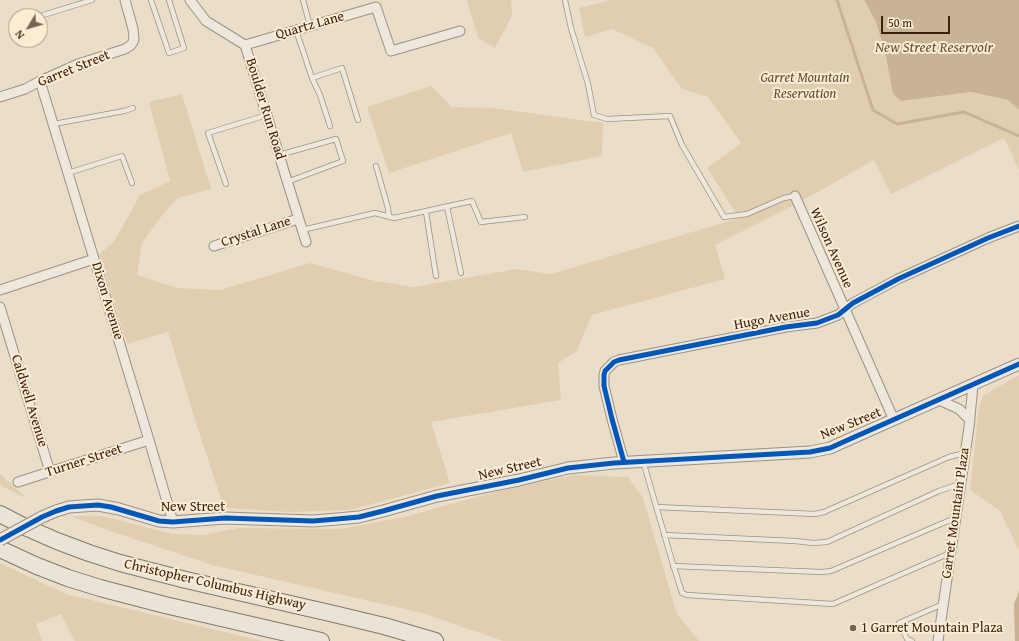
<!DOCTYPE html>
<html>
<head>
<meta charset="utf-8">
<style>
  body { margin:0 }
  #map { position:relative; width:1019px; height:641px; overflow:hidden; background:#ebdec9; font-family:"Gentium Book Plus",serif }
  canvas { display:block }
  .north { position:absolute; left:8px; top:8px; width:40px; height:40px; box-sizing:border-box; background:#fbecd3; border:1px solid #af9b85; border-radius:50%; rotate:232deg; font-size:11px; font-weight:700; line-height:16px; text-align:center; color:#3c210f }
  .north::after { content:''; display:block; margin:auto; width:14px; height:18px; background:#796350; clip-path:polygon(50% 0,100% 100%,50% 72%,0 100%) }
  .scale { position:absolute; left:881px; top:16px; width:69px; height:18px; box-sizing:border-box; border:2px solid #3c210f; border-top:0; padding-left:5px; font-size:12px; line-height:14px; white-space:nowrap; color:#3c210f; -webkit-text-stroke:3px #fbecd3; paint-order:stroke }
</style>
</head>
<body>
<div id="map">
<canvas width="1019" height="641"></canvas>
<div class="north">N</div>
<div class="scale">50 m</div>
</div>
<script>
const ctx = document.querySelector('canvas').getContext('2d');
ctx.lineJoin = 'round';
function paint(path, color) { ctx.fillStyle = color; ctx.fill(path, 'evenodd'); }
const poly = rows => new Path2D(rows.map(r => 'M' + r).join(''));
function trace(path, color, width, dash) { ctx.strokeStyle = color; ctx.lineWidth = width; ctx.lineCap = dash ? 'butt' : 'round'; ctx.setLineDash(dash || []); ctx.stroke(path); }
function write(font, color, halo, rows, align = 'center') {
  ctx.font = font + ' "Gentium Book Plus",serif'; ctx.lineWidth = 4; ctx.setLineDash([]); ctx.textBaseline = 'middle'; ctx.strokeStyle = halo; ctx.fillStyle = color; for (const [text, x, y, turn = 0] of rows) {
    ctx.save(); ctx.translate(x, y); ctx.rotate((+turn || 0) * Math.PI / 180); ctx.textAlign = isNaN(turn) ? turn : align; if (halo) ctx.strokeText(text, 0, 0); ctx.fillText(text, 0, 0); ctx.restore();
  }
}
paint(poly([
  [467,0,511,0,512,16,495,48,478,38],
  [610,0,864,0,876,22,885,52,893,94,901,101,971,92,1009,100,1019,110,1019,170,1004,138,891,194,874,160,793,206,715,245,725,279,592,315,576,352,558,363,561,400,431,422,450,483,350,510,290,512,224,508,197,426,168,332,127,344,99,254,114,242,140,195,170,181,149,102,182,94,211,189,178,198,164,213,142,243,137,275,177,288,220,290,310,263,375,281,413,287,517,269,551,274,739,218,707,168,741,143,708,97,682,89,653,48,612,29,585,37,579,8],
  [431,86,452,107,493,108,603,123,602,156,523,172,511,133,389,173,367,107],
  [1019,375,1019,550,1000,511,970,490,979,407,984,395],
  [0,474,27,499,0,485],
  [573,475,628,477,643,498,673,601,677,614,699,641,503,641,422,613,212,565,110,531,70,516,103,516,172,534,203,535,238,528,340,529,404,517,495,492],
  [0,563,66,594,262,641,75,641,61,614,36,624,42,641,0,641]
]), '#e1ceb1');
paint(poly([
  [864,0,1019,0,1019,110,1008,100,971,92,901,101,893,94,885,52,876,22],
  [1019,591,1019,641,1015,641,1014,604]
]), '#c8b397');
trace(poly([
  [837,0,873,110,897,124,964,112,1019,136]
]), '#c8b397', 3);
const service = poly([
  [151,0,169,53,184,48,169,0],
  [303,0,310,26],
  [565,0,571,28,588,84,594,115,607,119,670,116,682,145,724,217,747,214,784,198,795,196],
  [40,16,92,0],
  [296,30,312,78,342,68,358,120],
  [312,78,320,95,330,126],
  [54,124,124,111,133,108],
  [279,155,336,139,343,161,287,182],
  [376,166,388,208,389,217],
  [68,173,122,156,132,183],
  [226,184,208,133,267,115],
  [447,207,461,273],
  [426,212,436,276],
  [302,230,375,213,394,218,472,201,481,222,525,217],
  [643,461,672,561,682,593,687,595,833,604,950,553],
  [656,507,815,514,824,512,949,457,965,453],
  [664,535,795,541,813,543,827,542,939,491,960,484],
  [673,566,821,572,831,571,955,518],
  [912,641,907,639,899,623,943,604]
]);
const minor = poly([
  [190,0,206,21,245,45,306,242],
  [245,45,376,7,391,51,460,31],
  [40,81,149,440,173,522],
  [0,97,25,89,40,81,78,64,125,49,131,45,133,42,134,39,133,29,125,0],
  [795,196,894,420],
  [214,246,298,219],
  [0,290,94,259],
  [0,307,50,472],
  [939,400,959,409,970,420],
  [624,462,612,419,604,386,604,375,605,371,614,362,619,360,786,327,817,323,838,315,853,303,898,279,988,238,1019,226],
  [18,482,149,440],
  [938,641,969,427,973,385]
]);
const tertiary = poly([
  [56,511,69,507,83,506,98,505,119,509,159,521,173,522,225,518,313,521,337,519,359,517,383,511,437,496,519,480,568,468,614,463,810,452,830,448,850,439,1019,364]
]);
const motorway = poly([
  [0,514,25,527,57,541,89,553,120,563,186,580,334,614,384,626,435,641],
  [0,549,37,566,68,578,100,588,165,605,321,641]
]);
trace(service, '#9c9183', 6);
trace(minor, '#9c9183', 11);
trace(tertiary, '#9c9183', 13);
trace(motorway, '#82786b', 18);
trace(service, '#eee7dd', 4.5);
trace(minor, '#eee7dd', 9);
trace(tertiary, '#eee7dd', 11);
trace(motorway, '#eae3d7', 16);
const tertiaryBridge = poly([
  [0,540,42,517,56,511]
]);
trace(tertiaryBridge, '#9c9183', 13, []);
trace(tertiaryBridge, '#eee7dd', 11);
trace(poly([
  [624,462,612,419,604,386,604,375,605,371,614,362,619,360,786,327,817,323,838,315,853,303,898,279,988,238,1019,226],
  [0,540,42,517,56,511,69,507,83,506,98,505,111,507,159,521,173,522,225,518,313,521,337,519,359,517,383,511,437,496,519,480,568,468,614,463,810,452,830,448,850,439,1019,364]
]), '#0057b8', 5);
for (const [x, y, r, color] of [
  [853,628,4,"#796350"]
]) { const dot = new Path2D(); dot.arc(x, y, r, 0, 2 * Math.PI); ctx.fillStyle = color; ctx.fill(dot); trace(dot, '#fbecd3', 1.5); }
write('14px', '#3c210f', '#fbecd3', [
  ["Quartz Lane",310,26,-16],
  ["Garret Street",74,69,-22],
  ["Boulder Run Road",265,109,73],
  ["Crystal Lane",256,232,-18],
  ["Wilson Avenue",831,248,66],
  ["Dixon Avenue",107,301,73],
  ["Hugo Avenue",772,319,-10],
  ["Caldwell Avenue",29,401,73],
  ["New Street",851,424,-22],
  ["Turner Street",84,461,-18],
  ["New Street",510,469,-13],
  ["New Street",193,507],
  ["Garret Mountain Plaza",956,513,-82],
  ["Christopher Columbus Highway",215,585,13]
]);
write('italic 14px', '#634933', '#fbecd3', [
  ["Garret Mountain",805,78],
  ["Reservation",805,94]
]);
write('14px', '#3c210f', '#fbecd3', [
  ["1 Garret Mountain Plaza",861,628]
], 'left');
write('italic 15px', '#684d37', '#fbecd3', [
  ["New Street Reservoir",934,48]
]);
</script>
</body>
</html>
